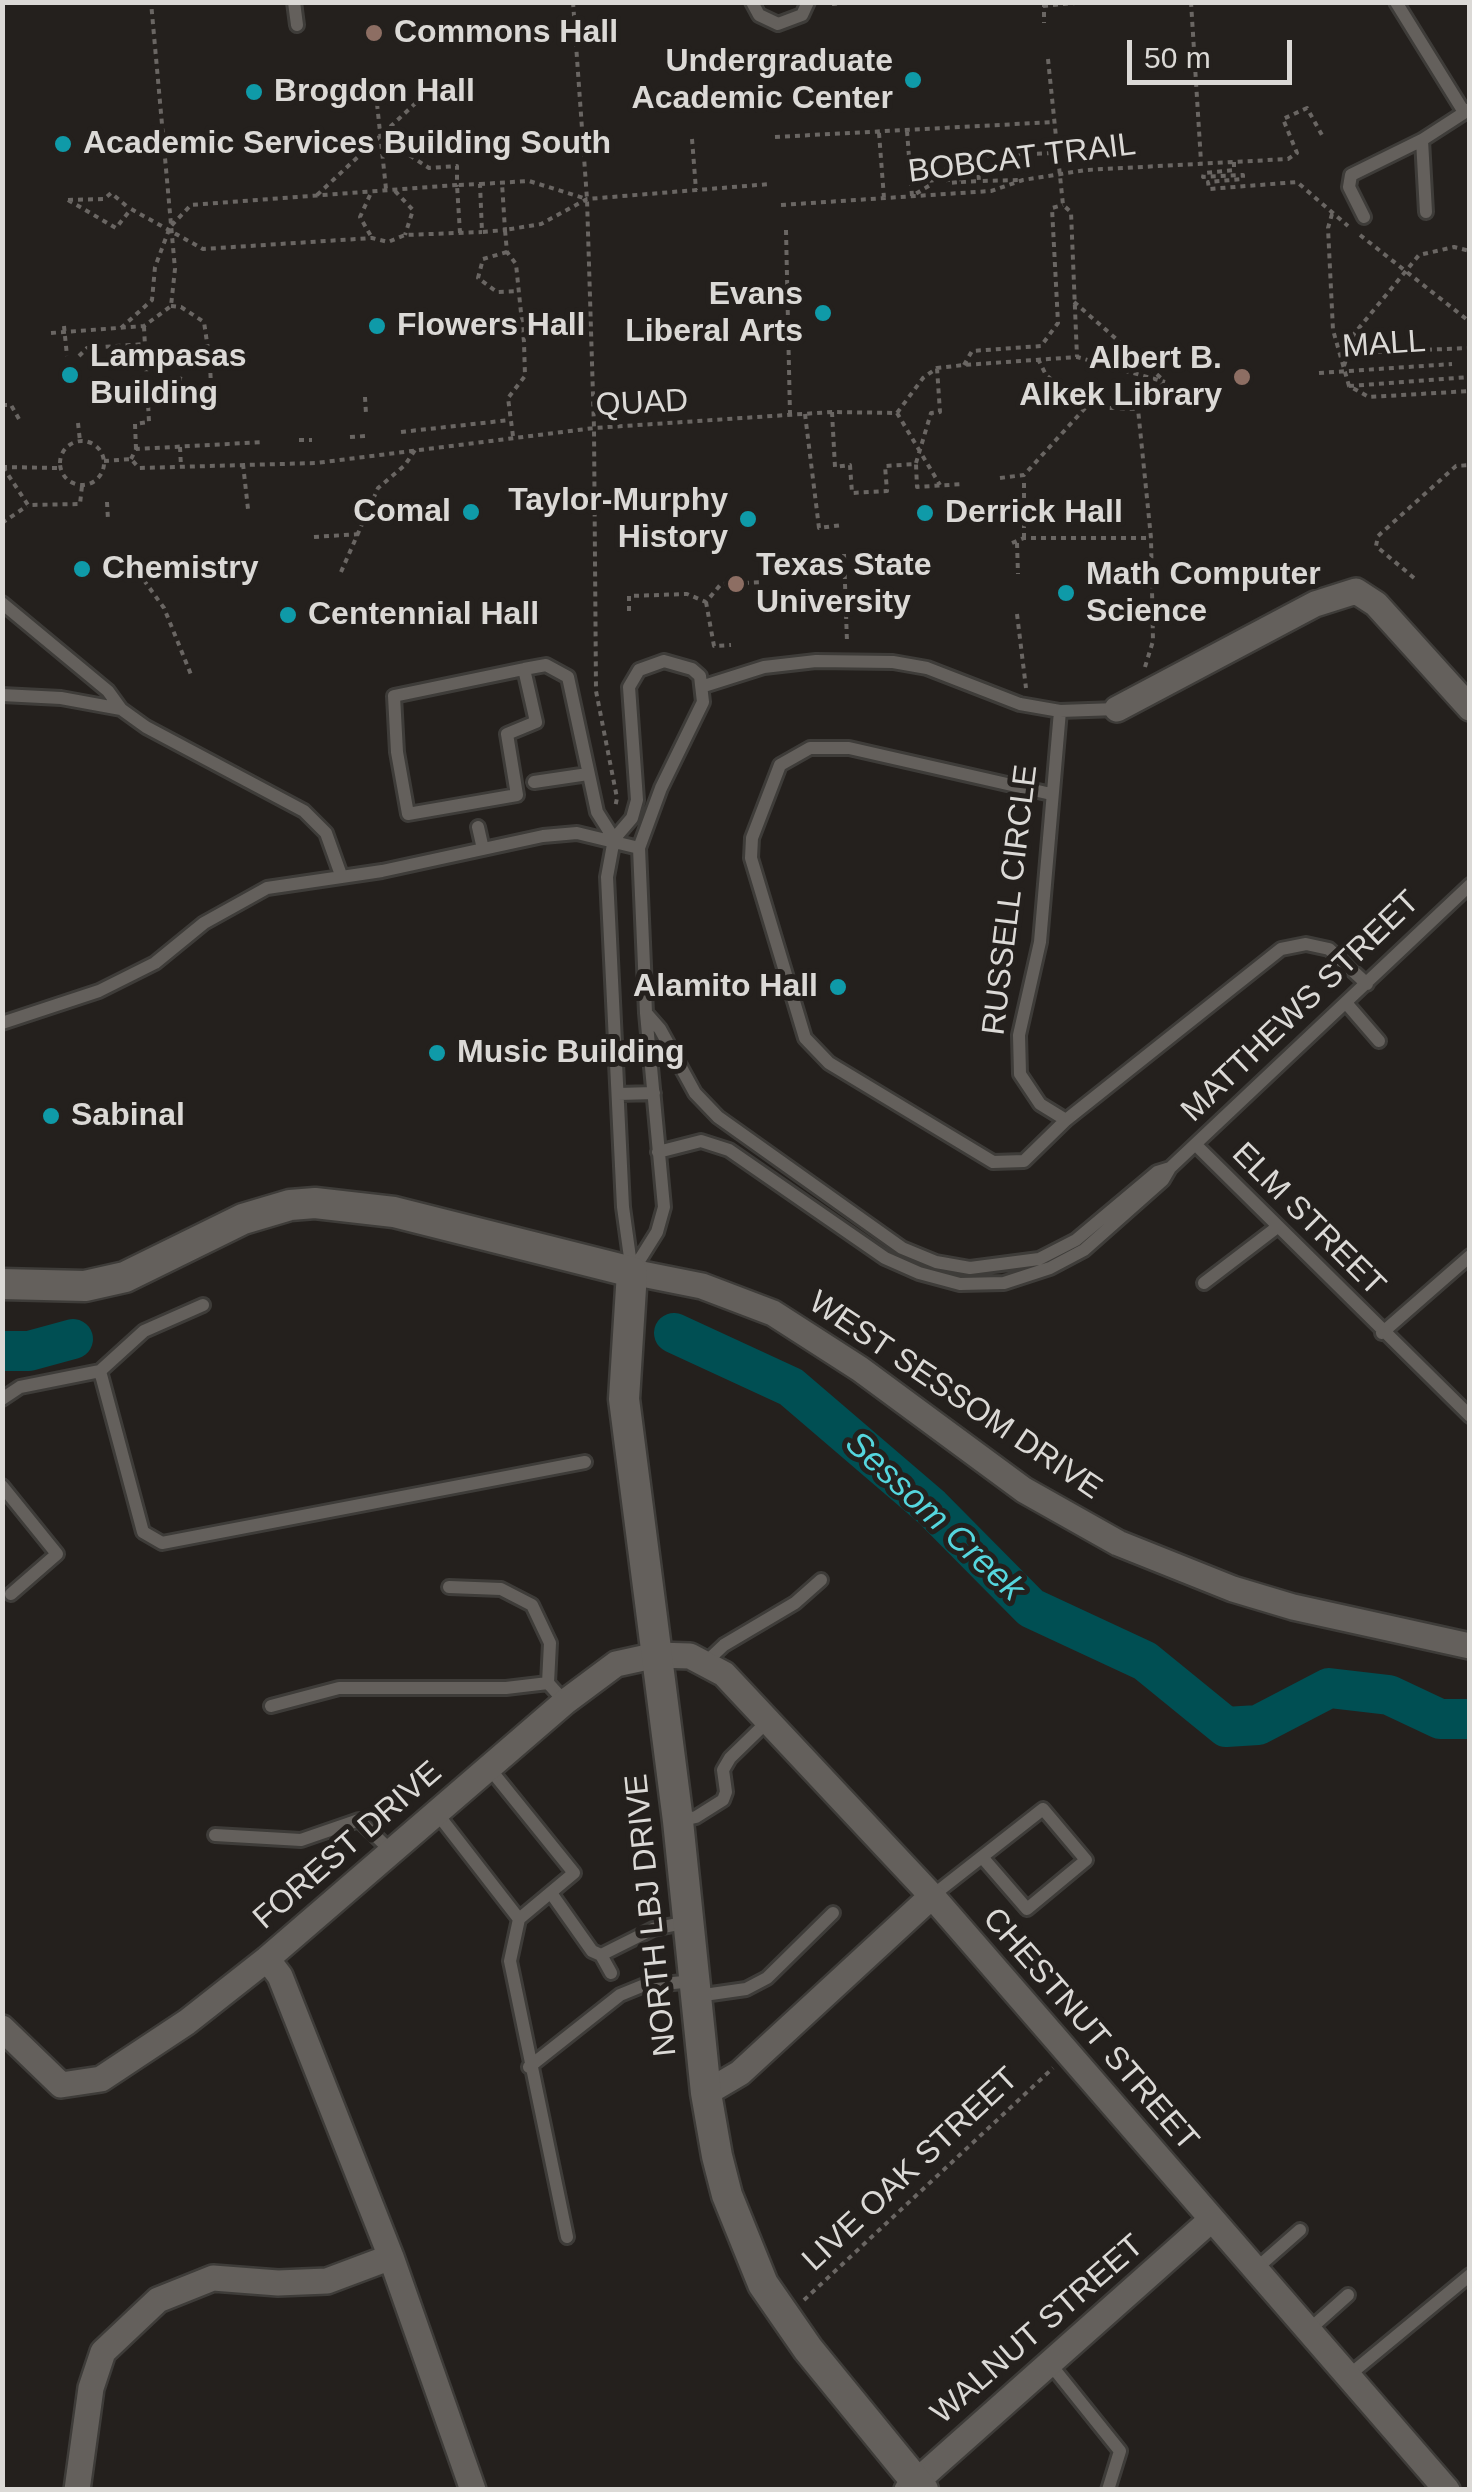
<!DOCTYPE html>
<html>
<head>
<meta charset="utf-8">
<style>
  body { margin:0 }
  #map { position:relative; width:1472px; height:2492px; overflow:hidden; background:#24201d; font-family:Arial,sans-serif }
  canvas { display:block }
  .frame { position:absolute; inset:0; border:5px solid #dbd9d6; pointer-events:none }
  .scale { position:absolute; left:1127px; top:40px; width:165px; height:45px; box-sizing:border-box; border:5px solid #dbd9d6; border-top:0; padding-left:12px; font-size:30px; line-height:35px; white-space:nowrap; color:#dbd9d6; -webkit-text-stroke:8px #24201d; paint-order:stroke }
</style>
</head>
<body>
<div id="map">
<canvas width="1472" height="2492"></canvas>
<div class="frame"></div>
<div class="scale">50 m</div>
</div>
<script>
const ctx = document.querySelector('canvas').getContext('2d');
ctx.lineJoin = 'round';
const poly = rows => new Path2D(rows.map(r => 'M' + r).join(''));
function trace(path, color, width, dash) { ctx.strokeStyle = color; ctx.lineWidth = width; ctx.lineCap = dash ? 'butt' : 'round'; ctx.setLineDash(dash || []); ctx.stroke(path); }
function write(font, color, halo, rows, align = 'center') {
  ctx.font = font + ' Arial,sans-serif'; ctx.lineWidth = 10; ctx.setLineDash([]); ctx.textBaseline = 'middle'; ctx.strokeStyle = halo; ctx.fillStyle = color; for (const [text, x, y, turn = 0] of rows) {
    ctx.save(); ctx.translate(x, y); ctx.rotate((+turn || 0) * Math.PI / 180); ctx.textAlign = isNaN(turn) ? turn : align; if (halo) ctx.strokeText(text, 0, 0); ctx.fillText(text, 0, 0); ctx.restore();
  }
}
trace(poly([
  [674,1333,791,1387,931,1507,1031,1608,1145,1661,1226,1727,1258,1725,1329,1688,1389,1695,1440,1719,1470,1719],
  [2,1351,29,1351,73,1339]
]), '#004f53', 40);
const service = poly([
  [294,2,297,25],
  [752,2,759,15,778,24,802,15,808,2],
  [1396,2,1464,112],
  [1422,140,1426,212],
  [1364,217,1349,187,1351,175,1422,140,1470,109],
  [2,603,108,691,121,709],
  [664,661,692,669,700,676,703,702,661,788,639,848,646,1013,664,1207,657,1232,632,1272,623,1207,607,877,614,839,632,818,637,800,629,687,639,670,664,661],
  [524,669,536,722,507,734,517,795,408,814,397,752,394,696,524,669,546,665,568,677,597,812,614,839],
  [704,686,764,667,816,661,893,662,927,668,1020,704,1060,711,1117,709],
  [2,695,61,698,121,709,146,727,304,811,326,833,341,875],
  [1060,711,1040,942,1019,1035,1020,1074,1040,1104,1066,1120],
  [534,782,588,774],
  [1051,794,849,748,810,748,780,765,752,838,751,858,805,1038,829,1063,993,1162,1024,1161,1066,1120,1281,949,1306,944,1329,949,1367,984],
  [478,827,483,849],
  [1347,1004,1379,1041],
  [646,1013,660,1029,695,1093,718,1117,902,1248,936,1262,970,1268,1039,1259,1076,1240,1157,1172,1170,1168],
  [2,1023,99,991,155,963,204,923,267,888,382,871,543,836,577,833,639,848],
  [618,1094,654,1093],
  [1196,1145,1470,1416],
  [658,1152,701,1141,729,1150,885,1258,919,1273,960,1284,1004,1283,1050,1268,1084,1250,1163,1180,1170,1168,1470,885],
  [1204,1283,1276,1228],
  [1382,1333,1470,1256],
  [100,1371,143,1532,162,1543,585,1462],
  [2,1399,20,1387,100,1371,144,1331,203,1305],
  [2,1486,57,1554,11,1594],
  [449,1587,501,1589,532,1605,550,1643,548,1683],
  [706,1662,724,1645,795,1603,821,1580],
  [271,1706,339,1688,506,1688,548,1683,565,1702],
  [436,1812,519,1919,574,1873,490,1769],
  [678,1821,696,1817,723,1800,726,1792,723,1770,730,1758,769,1720],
  [215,1835,301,1840,359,1820,390,1850],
  [551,1893,592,1951,601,1955,653,1929,688,1922],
  [932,1896,1043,1809,1086,1860,1027,1909,982,1857],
  [519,1919,510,1961,567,2237],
  [601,1955,611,1973],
  [697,1996,746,1989,767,1978,833,1913],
  [529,2067,620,1995,642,1986,694,1981],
  [1258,2267,1300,2230],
  [1310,2329,1348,2295],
  [1051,2365,1120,2451,1108,2490],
  [1348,2376,1470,2275]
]);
const minor = poly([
  [1117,709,1315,604,1356,591,1376,604,1470,708],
  [632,1272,702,1286,773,1313,860,1369,1024,1490,1118,1543,1233,1589,1293,1607,1470,1646],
  [267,1959,280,1976,391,2257,473,2490],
  [2,2028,61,2085,101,2079,187,2022,267,1959,565,1702,616,1664,657,1655,690,1656,724,1674,932,1896,1447,2490],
  [706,2093,740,2073,932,1896],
  [77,2490,91,2388,103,2352,158,2300,213,2278,278,2283,327,2281,391,2257],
  [907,2490,1212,2219]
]);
const tertiary = poly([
  [2,1284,85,1286,125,1277,243,1219,290,1205,315,1203,394,1212,632,1272,624,1399,678,1821,706,2093,717,2156,727,2195,763,2284,808,2349,923,2490]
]);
trace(service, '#3e3c39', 18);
trace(minor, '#3e3c39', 30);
trace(tertiary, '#3e3c39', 35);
trace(poly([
  [573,2,587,199,594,428,596,691,617,798,615,808],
  [1044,2,1044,23],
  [1191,2,1201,162],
  [832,4,852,2],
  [1043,6,1085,2],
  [1048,59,1063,205,1071,212,1077,357],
  [376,94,386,189],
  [907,131,912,196,932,184,928,160,946,158,948,183,961,182,960,157,977,156,979,181,1018,180],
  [879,133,884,198],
  [775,137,1054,122],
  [692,139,696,190],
  [977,156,1056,153],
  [1234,162,1234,170,1204,173,1203,177,1243,175,1243,179,1208,182,1209,189,1297,182,1348,226],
  [961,182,979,181],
  [480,184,529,181,587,199],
  [395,191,413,210,405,235],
  [317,195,434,86],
  [370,195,360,217,372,238],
  [68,200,116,228,131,209,203,249,372,238,388,242,405,235,482,232],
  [68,200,104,199,111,193,130,209],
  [781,205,991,191,1023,180,1086,170,1288,159,1297,153,1283,119,1307,108,1323,137],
  [1332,214,1328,228,1333,330,1349,386,1369,397,1470,391],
  [786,230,790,415],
  [460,233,457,185,480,184,482,232,505,230,502,183],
  [1360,235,1470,322],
  [507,252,483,259,478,278,497,292,518,291],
  [1074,302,1161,378],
  [171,306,181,307,204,322,210,363,221,363],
  [121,328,152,300,155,267,170,227,191,205,457,185,457,166,429,168,380,136],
  [51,333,144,326,171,306,175,269,151,2],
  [1347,353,1470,348],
  [79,356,87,348,145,344],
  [1038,359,1046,375,1086,407],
  [210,363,211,387],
  [964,365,972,351,1041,346,1058,323,1052,208,1063,205],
  [1344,366,1354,334,1419,255,1454,247,1470,251],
  [1319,373,1452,364],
  [1349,386,1470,377],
  [365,397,366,414],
  [175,401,181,374],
  [2,405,11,405,19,419],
  [832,412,835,467,850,465,852,493,887,491,885,466,916,464,917,487,963,484],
  [897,413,940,485],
  [805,414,819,528,842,525],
  [78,423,80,441],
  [401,432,510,420],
  [513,436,508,398,525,376,524,342,516,264,507,252,505,230,541,224,587,199,770,184],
  [350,437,366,436],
  [299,440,312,440],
  '60 463a22 22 0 1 1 44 0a22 22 0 1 1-44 0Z',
  [180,447,181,467],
  [136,449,135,424,149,422,144,327],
  [131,459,136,449,264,442],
  [104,461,131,459,139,468,316,463,594,428,832,412,897,413,923,378,937,368,964,365,1077,357,1165,382],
  [916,463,931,413,940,412,937,368],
  [243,464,248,509],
  [2,467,58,468],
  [3,467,28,505,80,504,82,486],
  [1000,478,1024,475,1086,407,1138,409,1165,382],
  [107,502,108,520],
  [2,523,27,506],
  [314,537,360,534],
  [1024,538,1024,478],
  [1012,543,1024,538,1151,538,1138,409],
  [1017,543,1018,574],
  [844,554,847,642],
  [138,572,164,608,192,677],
  [341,572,378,488,405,465,417,447],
  [1414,578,1376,546,1378,536,1456,466,1470,465],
  [706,602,714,646,731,645],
  [629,611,629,596,687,594,706,602,721,584,763,582],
  [1017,614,1026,688],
  [1145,667,1153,641,1151,538],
  [804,2300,1053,2068]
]), '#6a6663', 4, [5, 5]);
trace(service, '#64605c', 12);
trace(minor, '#64605c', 25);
trace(tertiary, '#64605c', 30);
trace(poly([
  [64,326,67,356]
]), '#6a6663', 4, [5, 5]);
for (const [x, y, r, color] of [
  [374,33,10,"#8d6e63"],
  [913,80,10,"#0f9aa8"],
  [254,92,10,"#0f9aa8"],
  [63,144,10,"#0f9aa8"],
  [823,313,10,"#0f9aa8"],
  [377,326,10,"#0f9aa8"],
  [70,375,10,"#0f9aa8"],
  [1242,377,10,"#8d6e63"],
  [471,512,10,"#0f9aa8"],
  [925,513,10,"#0f9aa8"],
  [748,519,10,"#0f9aa8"],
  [82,569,10,"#0f9aa8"],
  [736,584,10,"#8d6e63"],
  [1066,593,10,"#0f9aa8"],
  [288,615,10,"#0f9aa8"],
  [838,987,10,"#0f9aa8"],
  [437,1053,10,"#0f9aa8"],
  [51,1116,10,"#0f9aa8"]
]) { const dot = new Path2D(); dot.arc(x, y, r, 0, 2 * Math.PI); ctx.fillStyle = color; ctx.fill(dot); trace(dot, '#24201d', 4); }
write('bold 32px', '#dbd9d6', '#24201d', [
  ["Commons Hall",394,33],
  ["Undergraduate",893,62,"right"],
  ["Academic Center",893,99,"right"],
  ["Brogdon Hall",274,92],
  ["Academic Services Building South",83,144],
  ["Evans",803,295,"right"],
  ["Liberal Arts",803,332,"right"],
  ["Flowers Hall",397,326],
  ["Lampasas",90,357],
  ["Building",90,394],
  ["Albert B.",1222,359,"right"],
  ["Alkek Library",1222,396,"right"],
  ["Taylor-Murphy",728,501,"right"],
  ["History",728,538,"right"],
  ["Comal",451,512,"right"],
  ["Derrick Hall",945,513],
  ["Texas State",756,566],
  ["University",756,603],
  ["Chemistry",102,569],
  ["Math Computer",1086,575],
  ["Science",1086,612],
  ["Centennial Hall",308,615],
  ["Alamito Hall",818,987,"right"],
  ["Music Building",457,1053],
  ["Sabinal",71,1116]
], 'left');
write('32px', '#dbd9d6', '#24201d', [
  ["BOBCAT TRAIL",1022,159,-7],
  ["MALL",1384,345,-4],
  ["QUAD",642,404,-3],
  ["RUSSELL CIRCLE",1011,900,-83],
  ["MATTHEWS STREET",1301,1007,-44],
  ["ELM STREET",1308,1220,45],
  ["WEST SESSOM DRIVE",955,1396,34],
  ["FOREST DRIVE",348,1846,-41],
  ["NORTH LBJ DRIVE",652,1915,-96],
  ["CHESTNUT STREET",1090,2030,49],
  ["LIVE OAK STREET",911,2170,-43],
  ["WALNUT STREET",1038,2330,-41]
]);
write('italic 35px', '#55d6de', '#24201d', [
  ["Sessom Creek",934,1517,43]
]);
</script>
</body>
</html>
